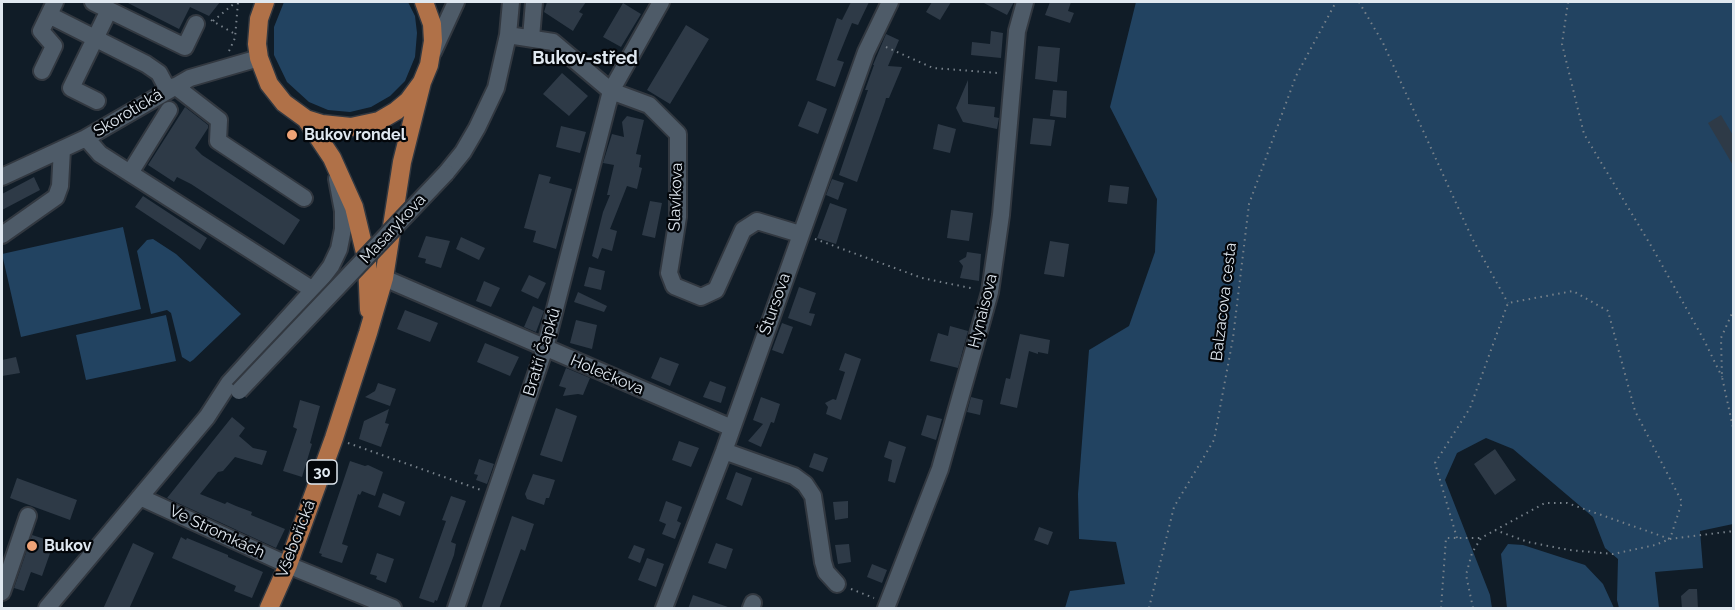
<!DOCTYPE html>
<html>
<head>
<meta charset="utf-8">
<style>
  body { margin:0 }
  #map { position:relative; width:1735px; height:610px; overflow:hidden; background:#101c27; font-family:Raleway,sans-serif }
  canvas { display:block }
  .frame { position:absolute; inset:0; border:3px solid #e0e8f0; pointer-events:none }
</style>
</head>
<body>
<div id="map">
<canvas width="1735" height="610"></canvas>
<div class="frame"></div>
</div>
<script>
const ctx = document.querySelector('canvas').getContext('2d');
ctx.lineJoin = 'round';
function paint(path, color) { ctx.fillStyle = color; ctx.fill(path, 'evenodd'); }
const poly = rows => new Path2D(rows.map(r => 'M' + r).join(''));
function trace(path, color, width, dash) { ctx.strokeStyle = color; ctx.lineWidth = width; ctx.lineCap = dash ? 'butt' : 'round'; ctx.setLineDash(dash || []); ctx.stroke(path); }
function write(font, color, halo, rows, align = 'center') {
  ctx.font = font + ' Raleway,sans-serif'; ctx.lineWidth = 4.5; ctx.setLineDash([]); ctx.textBaseline = 'middle'; ctx.strokeStyle = halo; ctx.fillStyle = color; for (const [text, x, y, turn = 0] of rows) {
    ctx.save(); ctx.translate(x, y); ctx.rotate((+turn || 0) * Math.PI / 180); ctx.textAlign = isNaN(turn) ? turn : align; if (halo) ctx.strokeText(text, 0, 0); ctx.fillText(text, 0, 0); ctx.restore();
  }
}
paint(poly([
  [284,2,408,2,415,16,417,33,415,57,405,81,390,96,371,107,350,112,328,110,309,102,287,82,274,55,274,27],
  [1136,2,1733,2,1733,524,1700,531,1703,568,1655,572,1659,608,1619,608,1617,600,1618,559,1605,548,1593,517,1513,449,1486,438,1457,453,1445,480,1490,595,1492,608,1065,608,1070,591,1125,584,1116,542,1079,539,1078,494,1089,350,1129,326,1155,252,1157,199,1110,107],
  [123,227,141,309,21,337,2,254],
  [153,239,176,254,241,314,193,360,190,362,182,357,171,313,167,310,151,314,137,251,147,240],
  [166,315,176,361,86,380,76,335],
  [1508,544,1523,545,1585,565,1603,584,1614,608,1507,608,1501,554]
]), '#224361');
paint(poly([
  [126,2,220,2,209,16,190,7,179,29],
  [547,2,586,2,579,12,583,14,573,31,544,12],
  [851,2,869,2,858,25,852,23,837,60,844,62,835,87,816,80,837,18,842,20],
  [932,2,951,2,940,20,926,12],
  [982,2,1014,2,1007,15],
  [1050,2,1071,2,1068,11,1074,13,1070,23,1045,15],
  [623,3,641,14,621,47,603,37],
  [686,25,709,39,670,104,647,90],
  [991,31,1003,33,1001,58,971,55,972,42,990,44],
  [886,34,899,40,888,66,902,67,889,98,886,98,885,102,857,182,839,175,868,90,865,90,874,65,873,65],
  [1038,46,1060,48,1057,82,1035,79],
  [562,73,588,96,569,116,543,94],
  [968,80,968,104,995,107,994,117,999,118,997,129,963,122,956,108],
  [1053,90,1067,91,1066,118,1050,116],
  [808,101,827,109,818,134,798,126],
  [185,107,208,125,208,128,195,148,202,155,300,220,284,245,191,184,177,177,174,182,148,165],
  [1721,115,1734,137,1734,167,1708,123],
  [627,116,644,120,636,154,641,155,639,167,642,168,637,189,627,186,610,229,617,231,612,251,602,248,598,259,592,256,603,212,610,195,607,195,614,165,603,163,612,134,624,137,622,122],
  [1033,118,1055,120,1051,146,1030,144],
  [938,124,956,129,950,153,933,149],
  [561,126,586,132,580,153,556,147],
  [539,174,551,177,549,183,572,189,556,249,533,242,536,231,524,228],
  [34,177,40,190,2,210,2,194],
  [832,179,844,183,838,200,826,195],
  [1110,185,1129,187,1127,204,1108,202],
  [143,196,207,238,200,250,135,207],
  [650,201,662,203,655,238,642,235],
  [830,203,847,209,836,244,817,238],
  [951,210,973,213,969,241,947,238],
  [426,236,450,241,441,268,425,263,426,259,418,257],
  [461,237,485,248,479,260,456,249],
  [1050,241,1069,244,1064,277,1044,274],
  [967,252,981,254,979,281,960,278,963,266,959,261,966,257],
  [589,267,605,271,601,290,584,286],
  [529,275,546,283,538,299,521,291],
  [484,281,500,288,491,307,476,301],
  [799,287,816,293,809,313,815,314,811,326,788,318],
  [578,292,607,306,604,312,574,302],
  [533,306,544,311,536,332,524,327],
  [405,310,438,323,430,342,397,329],
  [576,320,597,325,592,349,570,343],
  [782,323,793,327,783,354,772,350],
  [950,326,968,331,958,368,930,361,938,333,948,336],
  [1020,334,1050,340,1048,354,1038,352,1038,354,1029,351,1017,408,1000,404,1006,378,1010,379],
  [485,343,519,357,510,376,477,362],
  [845,353,861,359,841,420,826,414,828,407,825,403,833,399,836,400,845,372,839,370],
  [16,357,20,373,2,376,2,360],
  [660,357,679,364,670,386,651,378],
  [566,368,590,378,583,395,578,394,563,396,566,388,559,386],
  [710,381,726,387,721,403,703,397],
  [378,383,396,389,390,406,365,397,375,391],
  [761,397,780,404,774,423,771,422,761,447,748,441,763,424,753,420],
  [971,397,983,400,980,415,967,412],
  [300,400,320,406,310,443,312,444,302,477,283,471,297,429,293,427],
  [556,408,577,416,562,462,540,455],
  [389,409,385,423,389,424,381,447,359,439,364,421],
  [927,415,942,419,936,440,921,435],
  [232,417,245,428,239,436,253,448,267,451,262,465,235,457,223,471,218,472,200,494,225,504,227,502,236,506,252,512,251,515,285,529,276,548,167,498],
  [679,441,699,448,691,467,672,460],
  [889,441,906,447,895,483,888,481,892,460,884,457],
  [1495,449,1516,480,1495,495,1474,464],
  [814,453,828,458,823,472,809,467],
  [479,459,494,464,487,484,476,480,478,475,474,474],
  [350,461,365,466,368,465,383,472,375,496,362,491,360,495,358,494,342,544,348,546,342,563,321,556,322,554,319,553],
  [736,472,752,478,742,506,726,499],
  [533,474,555,480,549,498,546,498,544,505,527,499,525,494],
  [17,478,77,500,70,520,10,498],
  [383,493,405,502,400,516,378,507],
  [451,496,466,501,451,542,456,544,454,555,437,601,435,600,434,603,419,598,446,521,442,520],
  [666,501,682,507,677,521,681,523,675,539,662,534,666,524,659,521],
  [848,501,848,518,835,520,833,502],
  [512,516,534,524,525,551,521,549,499,609,481,609],
  [1039,527,1053,532,1048,545,1034,540],
  [32,535,54,542,42,576,31,572,24,591,14,588],
  [181,537,186,540,187,538,228,555,228,557,263,572,252,598,234,591,236,586,172,558],
  [133,543,154,553,129,609,103,609],
  [716,543,733,549,726,569,708,563],
  [849,544,851,562,838,564,835,545],
  [634,545,645,549,640,563,628,558],
  [377,553,394,559,386,583,376,579,377,576,370,574],
  [647,558,664,564,656,587,638,580],
  [872,564,887,570,882,583,867,577],
  [1689,589,1697,589,1698,609,1682,609,1681,596],
  [693,595,728,607,727,609,688,609]
]), '#2e3a47');
const minor = poly([
  [93,2,109,10],
  [49,15,146,64,159,73,168,90],
  [508,35,553,42,611,91,649,105,678,134,678,217,669,273,674,286,701,297,716,290,743,230,757,221,800,234],
  [531,38,534,2],
  [433,52,456,2],
  [42,71,54,46,41,31,55,2],
  [175,86,219,120,218,141,304,198],
  [97,101,71,88,109,10,185,47,196,24],
  [86,138,100,154,313,290],
  [130,173,169,110],
  [446,173,463,152,477,128,496,88,508,35,511,2],
  [2,177,86,138,190,78,259,58],
  [2,235,56,197,60,186,62,149],
  [384,278,732,428],
  [724,451,794,476,805,484,813,496,823,562,826,572,837,584],
  [140,497,288,565,393,608],
  [2,592,28,516],
  [47,608,207,417,229,383,313,290,331,266,339,249,343,229,343,211,337,179],
  [456,608,545,348,611,91,661,2],
  [664,608,724,451,866,52,890,2],
  [751,608,753,603],
  [886,608,940,469,990,292,1001,215,1017,31,1025,2]
]);
const major = poly([
  [265,2,259,19,257,44,259,58,269,84,284,103,306,119,322,124,351,127,379,121,396,111,408,101,422,82,429,65,433,41,432,24,424,2],
  [306,119,332,158,354,207,367,261,369,310],
  [269,608,288,565,334,438,368,333,384,278,402,162,422,82]
]);
trace(minor, '#323840', 20);
trace(major, '#323840', 21);
trace(poly([
  [1359,2,1383,43,1472,238,1508,303],
  [1568,2,1562,44,1584,134,1653,249,1704,340,1722,377],
  [211,20,235,34],
  [213,21,236,2],
  [886,47,933,68,998,73],
  [229,51,235,38,238,2],
  [2,57,3,57],
  [815,239,922,278,975,289],
  [1734,309,1721,338,1722,377,1734,432],
  [348,443,481,490],
  [1495,530,1528,542,1569,550,1613,554,1655,545,1670,539,1734,531],
  [1457,538,1435,463,1470,408,1508,303,1573,291,1608,311,1635,411,1682,502,1670,539],
  [851,589,874,598],
  [1149,608,1174,507,1214,440,1233,338,1249,204,1296,76,1336,2],
  [1441,608,1446,538,1481,538],
  [1473,608,1466,575,1472,553,1481,538,1545,503,1567,503,1670,539]
]), '#77818a', 2, [1.5, 4.5]);
trace(minor, '#4e5b68', 16);
trace(major, '#b07148', 18);
const minorBridge = poly([
  [239,391,446,173]
]);
trace(minorBridge, '#323840', 20, []);
trace(minorBridge, '#4e5b68', 16);
for (const [x, y, r, color] of [
  [292,135,6,"#efa377"],
  [32,546,6,"#efa377"]
]) { const dot = new Path2D(); dot.arc(x, y, r, 0, 2 * Math.PI); ctx.fillStyle = color; ctx.fill(dot); trace(dot, '#03060a', 2); }
for (const [x, y, w] of [
  [322,472,30]
]) { const box = new Path2D(); box.roundRect(x - w / 2, y - 12, w, 24, 4.5); ctx.fillStyle = '#03060a'; ctx.fill(box); trace(box, '#e0e8f0', 1.5); }
write('bold 15px', '#e0e8f0', null, [
  ["30",322,472]
]);
write('16px', '#e0e8f0', '#03060a', [
  ["Skorotická",128,113,-31],
  ["Slavíkova",676,197,-88],
  ["Masarykova",393,229,-47],
  ["Balzacova cesta",1224,302,-83],
  ["Štursova",775,304,-71],
  ["Hynaisova",983,311,-76],
  ["Bratří Čapků",542,352,-73],
  ["Holečkova",607,375,23],
  ["Ve Stromkách",217,532,25],
  ["Všebořická",296,539,-69]
]);
write('bold 16px', '#e0e8f0', '#03060a', [
  ["Bukov rondel",304,135],
  ["Bukov",44,546]
], 'left');
write('bold 18px', '#e0e8f0', '#03060a', [
  ["Bukov-střed",585,59]
]);
</script>
</body>
</html>
